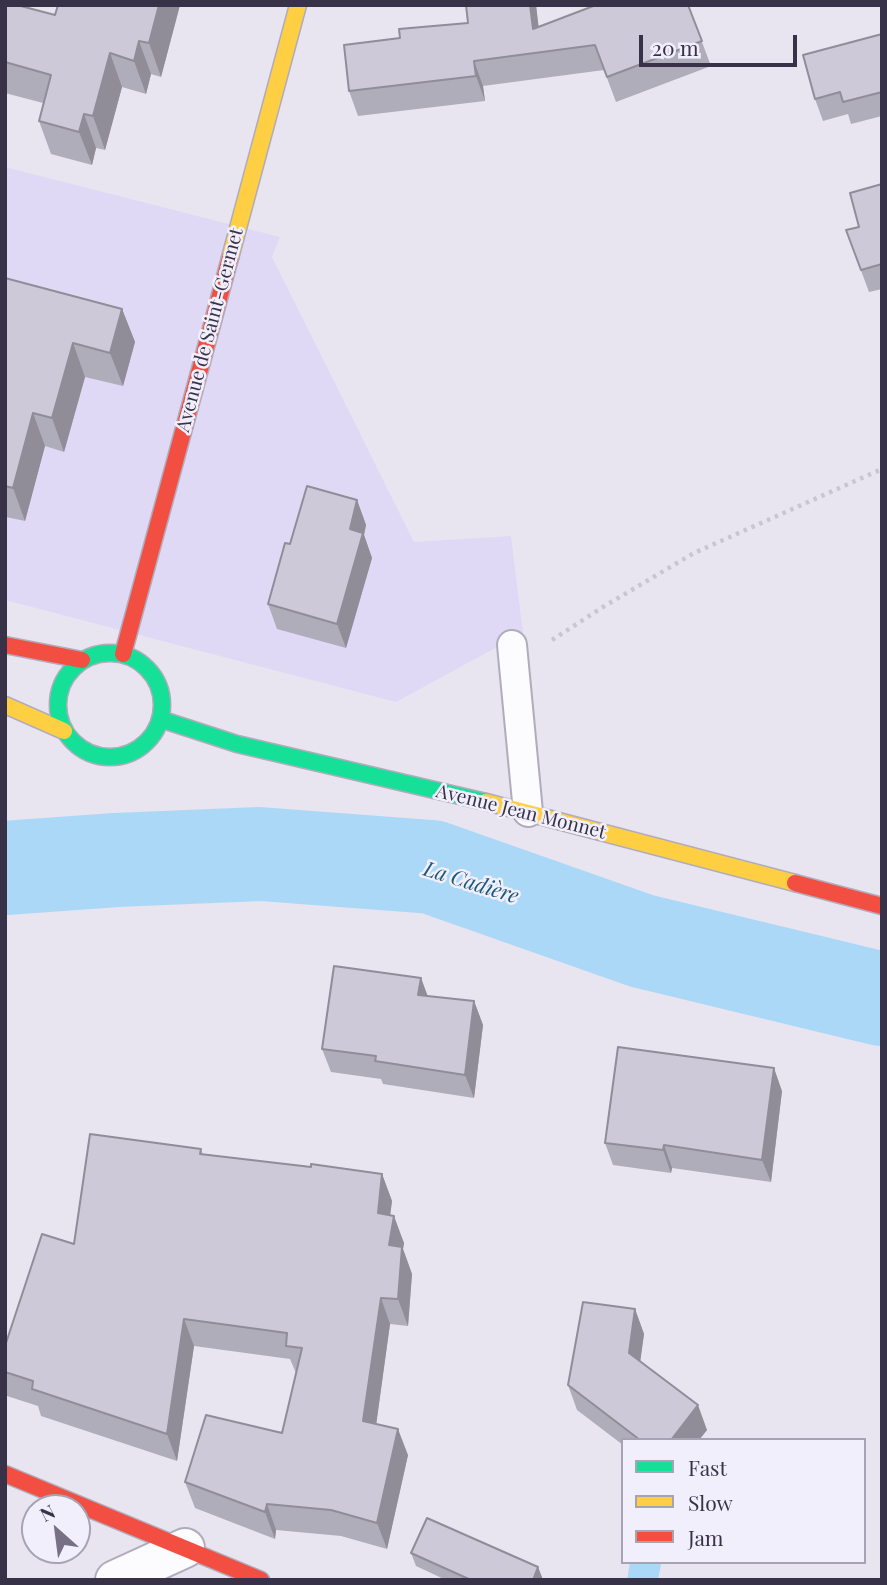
<!DOCTYPE html>
<html>
<head>
<meta charset="utf-8">
<style>
  body { margin:0 }
  #map { position:relative; width:887px; height:1585px; overflow:hidden; background:#e8e5f1; font-family:"Playfair Display",serif }
  canvas { display:block }
  .frame { position:absolute; inset:0; border:7px solid #383249; pointer-events:none }
  .legend { position:absolute; left:621px; top:1438px; width:245px; height:126px; box-sizing:border-box; background:#f1effb; border:2px solid #a7a3b4; margin:0; padding:9px 12px; list-style:none; font-size:21px; color:#383249 }
  .legend li { display:flex; align-items:center; gap:14px; height:35px }
  .legend b { width:35px; border:2px solid #a7a3b4 }
  .north { position:absolute; left:21px; top:1494px; width:70px; height:70px; box-sizing:border-box; background:#f1effb; border:2px solid #a7a3b4; border-radius:50%; rotate:332deg; font-size:19px; font-weight:700; line-height:28px; text-align:center; color:#383249 }
  .north::after { content:''; display:block; margin:auto; width:24px; height:32px; background:#767184; clip-path:polygon(50% 0,100% 100%,50% 72%,0 100%) }
  .scale { position:absolute; left:639px; top:35px; width:158px; height:32px; box-sizing:border-box; border:4px solid #383249; border-top:0; padding-left:9px; font-size:21px; line-height:24px; white-space:nowrap; color:#383249; -webkit-text-stroke:5px #f1effb; paint-order:stroke }
</style>
</head>
<body>
<div id="map">
<canvas width="887" height="1585"></canvas>
<div class="frame"></div>
<ul class="legend">
<li><b style="height:9px;background:#16e098"></b>Fast</li>
<li><b style="height:9px;background:#ffcf43"></b>Slow</li>
<li><b style="height:9px;background:#f24e42"></b>Jam</li>
</ul>
<div class="north">N</div>
<div class="scale">20 m</div>
</div>
<script>
const ctx = document.querySelector('canvas').getContext('2d');
ctx.lineJoin = 'round';
function paint(path, color) { ctx.fillStyle = color; ctx.fill(path, 'evenodd'); }
const poly = rows => new Path2D(rows.map(r => 'M' + r).join(''));
function trace(path, color, width, dash) { ctx.strokeStyle = color; ctx.lineWidth = width; ctx.lineCap = dash ? 'butt' : 'round'; ctx.setLineDash(dash || []); ctx.stroke(path); }
function write(font, color, halo, rows, align = 'center') {
  ctx.font = font + ' "Playfair Display",serif'; ctx.lineWidth = 5; ctx.setLineDash([]); ctx.textBaseline = 'middle'; ctx.strokeStyle = halo; ctx.fillStyle = color; for (const [text, x, y, turn = 0] of rows) {
    ctx.save(); ctx.translate(x, y); ctx.rotate((+turn || 0) * Math.PI / 180); ctx.textAlign = isNaN(turn) ? turn : align; if (halo) ctx.strokeText(text, 0, 0); ctx.fillText(text, 0, 0); ctx.restore();
  }
}
paint(poly([
  [5,167,280,237,272,257,414,542,511,536,523,633,396,702,5,600]
]), '#e0d9f5');
paint(poly([
  [630,1562,661,1564,658,1580,627,1580]
]), '#acd8f7');
trace(poly([
  [5,868,116,860,260,854,432,867,642,941,882,999]
]), '#acd8f7', 94);
const lane = poly([
  [512,645,528,812]
]);
const street = poly([
  [115,1580,185,1548]
]);
const fast = poly([
  '58 705a52 52 0 1 1 104 0a52 52 0 1 1-104 0Z',
  [160,719,237,744,486,802]
]);
const slow = poly([
  [230,258,298,5],
  [5,705,64,731],
  [486,802,795,883]
]);
const jam = poly([
  [5,645,82,660],
  [123,654,230,258],
  [795,883,882,906],
  [5,1474,261,1580]
]);
trace(lane, '#b0acbc', 32);
trace(street, '#b0acbc', 42);
trace(fast, '#b0acbc', 19);
trace(slow, '#b0acbc', 19);
trace(jam, '#b0acbc', 19);
trace(poly([
  [552,640,603,607,694,553,882,469]
]), '#c8c7ce', 4.5, [3.5, 5]);
trace(lane, '#fcfbfd', 28);
trace(street, '#fcfbfd', 38);
trace(fast, '#16e098', 16);
trace(slow, '#ffcf43', 16);
trace(jam, '#f24e42', 16);
paint(poly([
  [5,5,55,15,180,5,161,77,151,74,146,94,122,87,105,150,96,148,92,165,51,154,39,121,43,103,5,93],
  [466,5,536,5,538,27,688,5,711,66,616,102,604,70,483,86,485,101,358,116,349,91,400,38,468,23],
  [882,34,882,116,851,124,848,114,823,121,815,99],
  [882,184,882,289,869,292,846,230,859,227],
  [5,278,122,309,135,342,123,386,85,377,64,452,45,446,25,521,6,517,5,521],
  [357,500,366,525,364,535,372,558,346,648,277,629,268,604,290,544],
  [421,978,427,996,474,1001,483,1025,474,1098,383,1084,381,1079,331,1072,322,1049],
  [782,1091,771,1182,672,1168,671,1173,613,1165,605,1143],
  [201,1149,203,1155,382,1174,392,1201,390,1215,404,1243,403,1249,412,1274,408,1326,390,1324,376,1424,408,1455,387,1549,341,1536,276,1530,275,1539,195,1508,185,1482,282,1433,296,1373,290,1359,194,1346,177,1461,41,1416,38,1406,7,1396,5,1391,5,1346,74,1244],
  [635,1309,644,1334,640,1361,707,1430,699,1440,623,1440,623,1445,577,1410,568,1385],
  [411,1553,538,1567,543,1580,446,1580,416,1566]
]), '#b0adbb');
paint(poly([
  [159,5,180,5,161,77,149,43],
  [530,5,536,5,542,54,533,29],
  [139,41,151,74,146,94,134,61],
  [110,53,122,87,105,150,93,116],
  [474,61,483,86,485,101,476,76],
  [84,114,96,148,92,165,79,132],
  [122,309,135,342,123,386,110,353],
  [73,343,85,377,64,452,52,418],
  [33,413,45,446,25,521,13,488],
  [357,500,366,525,364,535,372,558,346,648,337,624,350,529],
  [421,978,430,1002,418,995],
  [474,1001,483,1025,474,1098,465,1075],
  [774,1068,782,1091,771,1182,762,1160],
  [664,1145,672,1168,671,1173,663,1150],
  [382,1174,392,1201,387,1240,378,1213],
  [394,1216,404,1243,403,1249,412,1274,408,1326,398,1299,389,1245],
  [381,1298,390,1324,373,1448,363,1421],
  [635,1309,644,1334,638,1378,629,1353],
  [184,1319,194,1346,177,1461,167,1434],
  [698,1405,707,1430,699,1440,671,1440],
  [398,1429,408,1455,387,1549,377,1523],
  [267,1504,276,1530,275,1539,265,1512],
  [538,1567,543,1580,533,1580]
]), '#908d98');
const building = poly([
  [5,5,17,5,55,15,58,5,159,5,149,43,139,41,134,61,110,53,93,116,84,114,79,132,39,121,51,75,5,62,5,5],
  [466,5,530,5,533,29,596,5,688,5,702,41,607,77,595,45,474,61,476,76,349,91,344,45,400,38,399,29,468,23,466,5],
  [882,34,882,92,843,102,840,92,815,99,803,55,882,34],
  [882,184,882,264,861,270,846,230,859,227,850,193,882,184],
  [5,278,122,309,110,353,73,343,52,418,33,413,13,488,5,486,5,278],
  [307,486,357,500,350,529,363,533,337,624,268,604,285,543,290,544,307,486],
  [334,966,421,978,418,995,474,1001,465,1075,375,1061,376,1056,322,1049,334,966],
  [618,1047,774,1068,762,1160,664,1145,663,1150,605,1143,618,1047],
  [90,1134,201,1149,200,1154,311,1167,311,1164,382,1174,378,1213,394,1216,389,1245,402,1247,398,1299,381,1298,363,1421,398,1429,377,1523,331,1510,267,1504,265,1512,185,1482,206,1415,282,1433,302,1348,286,1346,287,1333,184,1319,167,1434,32,1389,33,1381,5,1372,5,1346,42,1234,74,1244,90,1134],
  [583,1302,635,1309,629,1353,698,1405,671,1440,640,1440,568,1385,583,1302],
  [427,1518,538,1567,533,1580,471,1580,411,1553,427,1518]
]);
paint(building, '#cdc9d9');
trace(building, '#908d98', 2);
write('19px', '#383249', '#f1effb', [
  ["Avenue de Saint-Germet",210,330,-75],
  ["Avenue Jean Monnet",521,812,14]
]);
write('italic 21px', '#1b597a', '#f1effb', [
  ["La Cadière",471,883,17]
]);
</script>
</body>
</html>
